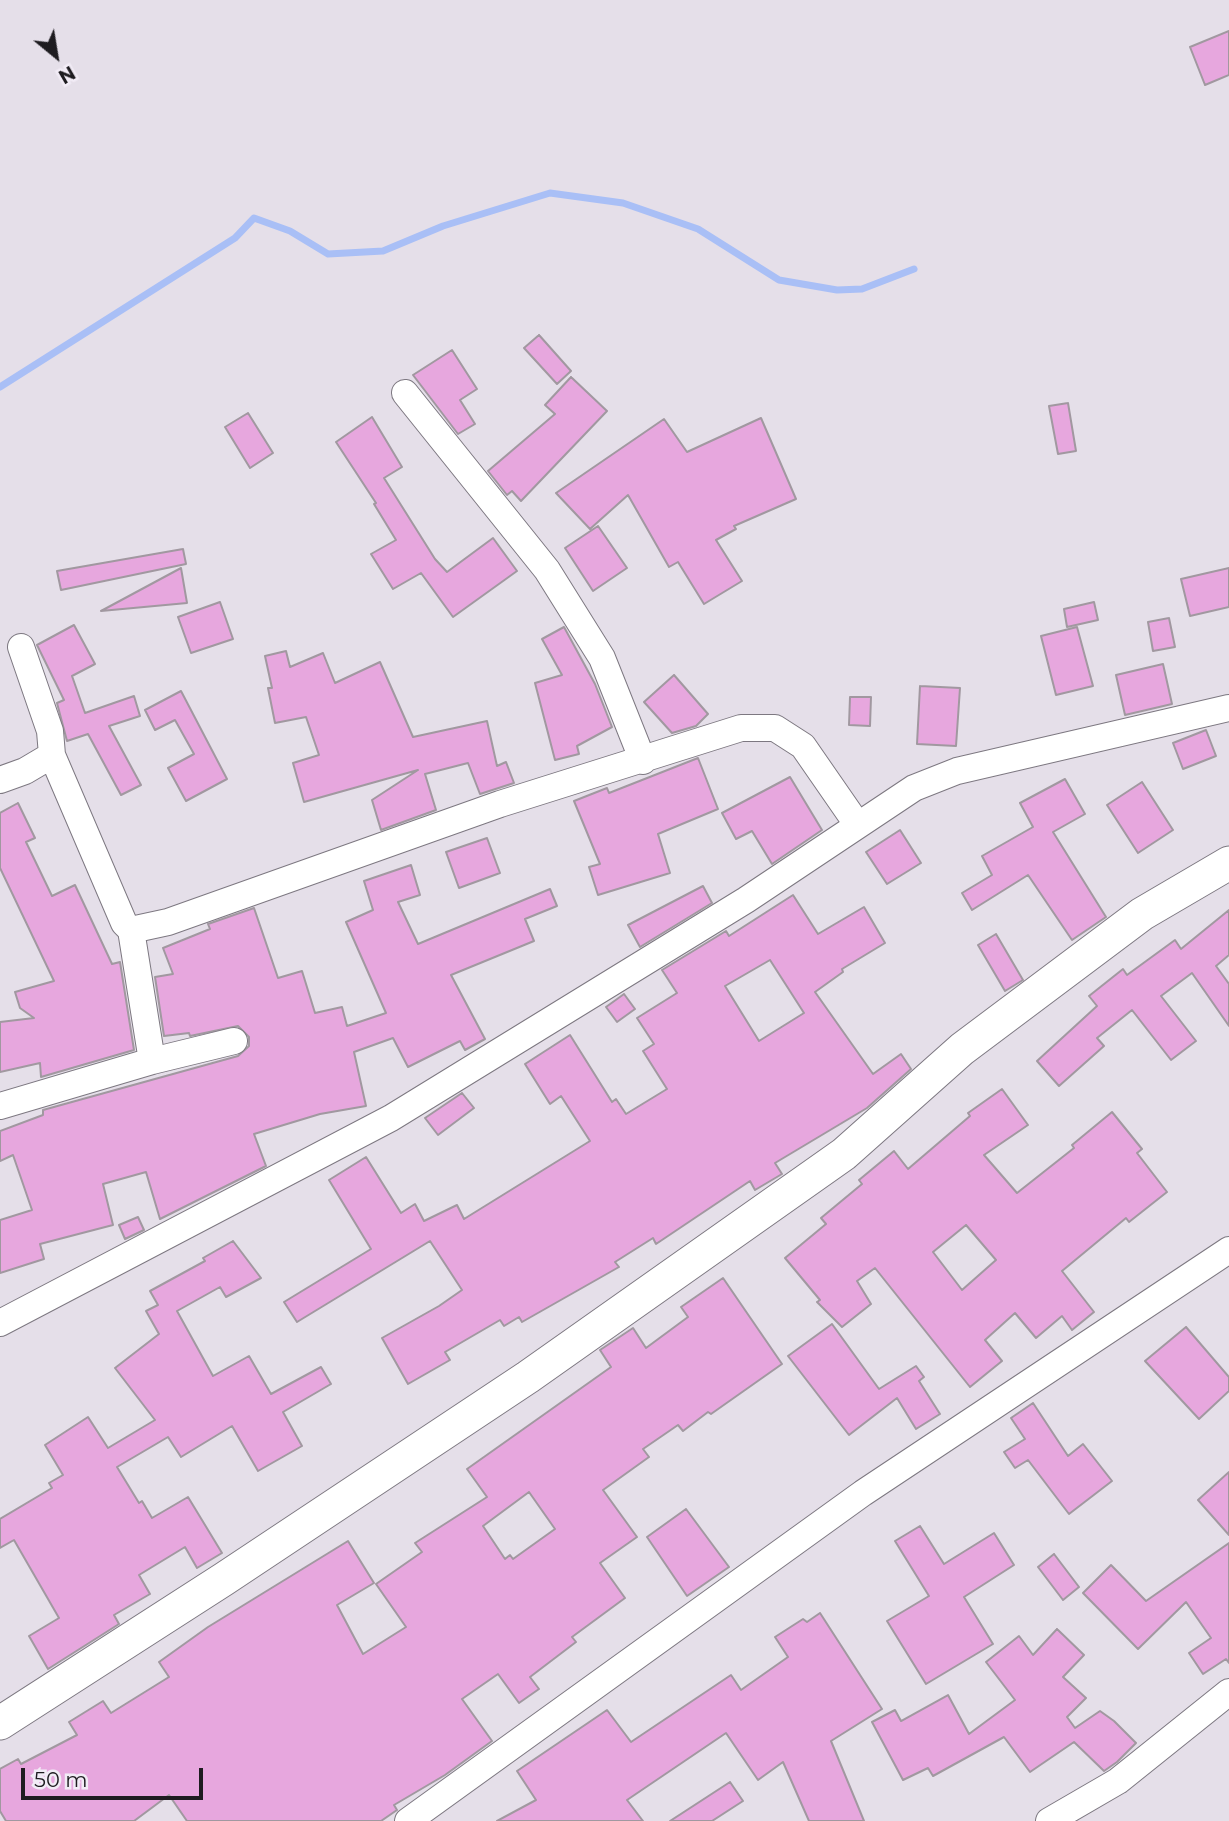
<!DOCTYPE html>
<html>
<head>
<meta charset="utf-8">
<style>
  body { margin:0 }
  #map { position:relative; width:1229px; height:1821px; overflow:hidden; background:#e5dfe9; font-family:Montserrat,sans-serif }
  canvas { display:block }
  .north { position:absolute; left:21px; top:21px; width:70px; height:70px; -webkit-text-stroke:5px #f2ecf6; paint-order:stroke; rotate:150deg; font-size:19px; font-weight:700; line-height:28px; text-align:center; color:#1e1c20 }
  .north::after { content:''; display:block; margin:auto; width:24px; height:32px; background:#1e1c20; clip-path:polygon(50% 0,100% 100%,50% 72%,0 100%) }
  .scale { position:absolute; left:21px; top:1768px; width:182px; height:32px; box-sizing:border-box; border:4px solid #1e1c20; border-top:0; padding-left:9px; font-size:21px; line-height:24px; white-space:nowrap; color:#1e1c20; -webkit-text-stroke:5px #f2ecf6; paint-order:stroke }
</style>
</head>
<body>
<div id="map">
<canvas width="1229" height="1821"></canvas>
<div class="north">N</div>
<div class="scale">50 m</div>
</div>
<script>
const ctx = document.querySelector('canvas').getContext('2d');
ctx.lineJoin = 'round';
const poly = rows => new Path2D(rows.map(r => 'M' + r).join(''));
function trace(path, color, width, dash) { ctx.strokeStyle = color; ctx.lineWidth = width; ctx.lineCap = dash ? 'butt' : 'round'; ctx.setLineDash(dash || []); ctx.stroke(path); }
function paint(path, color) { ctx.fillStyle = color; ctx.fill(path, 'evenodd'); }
trace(poly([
  [0,387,235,238,254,218,290,231,328,254,383,251,443,226,550,193,623,203,698,229,779,280,837,290,862,289,914,269]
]), '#a9bff6', 7);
const building = poly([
  [1229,31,1229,75,1205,85,1190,47,1229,31],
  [539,335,571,371,557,384,524,348,539,335],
  [452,350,477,389,460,400,475,424,458,434,413,375,452,350],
  [571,377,607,411,521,501,512,491,507,495,488,471,555,414,545,405,571,377],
  [1068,403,1076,451,1058,454,1049,406,1068,403],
  [248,413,273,453,250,468,225,427,248,413],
  [372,417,402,467,384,478,435,559,447,572,493,538,517,571,453,617,421,573,393,589,371,554,396,540,374,504,376,503,336,442,372,417],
  [761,418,796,499,734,526,736,529,716,540,742,581,704,604,678,562,669,567,628,495,590,529,556,493,664,419,687,452,761,418],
  [598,526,627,568,593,591,565,548,598,526],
  [183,549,186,564,61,590,57,571,183,549],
  [181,568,187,603,101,611,181,568],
  [1229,568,1229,607,1190,616,1181,579,1229,568],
  [220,602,233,639,191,653,178,617,220,602],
  [1094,602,1098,620,1067,627,1064,609,1094,602],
  [1169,618,1175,647,1153,651,1148,622,1169,618],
  [74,625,95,664,72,676,85,713,134,696,140,716,109,726,141,785,121,795,88,734,67,741,57,703,64,700,37,645,74,625],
  [564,627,595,684,612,727,577,746,579,754,555,760,535,683,562,675,542,639,564,627],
  [1077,627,1093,686,1056,695,1041,636,1077,627],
  [286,651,290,667,323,653,335,683,380,662,413,737,487,721,497,766,506,762,514,783,480,794,468,763,425,774,436,810,381,830,372,800,418,770,304,802,293,763,319,755,306,717,275,723,268,688,272,688,265,656,286,651],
  [1163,664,1172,704,1125,715,1116,675,1163,664],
  [674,675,708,714,696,726,672,733,644,702,674,675],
  [920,686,960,688,956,746,917,744,920,686],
  [181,691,227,779,186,801,168,768,194,754,175,720,155,730,145,710,181,691],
  [850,697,871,697,870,726,849,725,850,697],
  [1206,730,1216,756,1183,769,1173,743,1206,730],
  [698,758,718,809,658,834,670,873,598,895,589,867,600,864,574,801,607,788,609,793,698,758],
  [790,777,822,830,772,864,752,831,736,839,722,813,790,777],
  [1065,779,1085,814,1053,832,1106,917,1072,940,1028,875,972,910,962,893,992,875,982,856,1033,827,1020,803,1065,779],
  [1142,782,1173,830,1138,853,1107,805,1142,782],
  [18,803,35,838,26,842,52,896,75,885,112,964,120,962,134,1050,41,1077,40,1063,0,1072,0,1022,34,1018,20,1008,15,992,54,981,0,868,0,813,18,803],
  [900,830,921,863,887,884,866,852,900,830],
  [487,838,500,873,459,888,446,852,487,838],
  [411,865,420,895,398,902,418,944,550,889,557,906,525,919,534,941,451,975,485,1039,465,1050,460,1041,408,1067,393,1038,354,1052,366,1106,320,1114,254,1134,266,1166,160,1219,146,1172,103,1184,113,1225,40,1244,44,1259,0,1273,0,1220,32,1210,13,1155,0,1161,0,1131,43,1115,43,1110,238,1056,249,1046,249,1037,238,1026,190,1036,189,1033,164,1036,155,977,173,974,163,948,210,929,208,924,254,908,278,978,302,971,315,1013,342,1007,347,1026,386,1013,346,922,373,910,364,881,411,865],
  [703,886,712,903,640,947,628,925,703,886],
  [793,895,818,934,864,907,885,943,842,969,843,972,815,992,873,1074,901,1054,911,1069,867,1108,775,1163,782,1174,755,1190,750,1181,656,1244,653,1238,615,1262,619,1267,522,1322,519,1317,504,1326,500,1320,445,1352,450,1360,408,1384,382,1338,439,1306,462,1290,430,1241,297,1322,284,1302,371,1249,329,1180,366,1157,401,1213,415,1204,424,1221,457,1205,464,1219,590,1141,561,1096,550,1104,525,1064,570,1035,612,1102,616,1099,626,1114,667,1089,643,1051,654,1044,637,1018,677,993,662,970,726,931,729,936,793,895],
  [770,960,804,1013,759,1041,725,986,770,960],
  [1229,910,1229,955,1216,966,1229,984,1229,1026,1192,973,1161,996,1196,1041,1171,1060,1132,1010,1097,1038,1104,1046,1059,1086,1037,1061,1097,1006,1089,996,1123,969,1127,975,1175,940,1181,949,1229,910],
  [996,934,1023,980,1005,991,978,945,996,934],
  [624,994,635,1009,617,1022,606,1007,624,994],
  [1002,1089,1028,1125,984,1155,1017,1193,1074,1148,1072,1145,1112,1112,1142,1149,1137,1153,1167,1192,1129,1222,1126,1218,1062,1271,1094,1312,1072,1330,1062,1316,1036,1338,1015,1313,985,1340,1002,1361,970,1387,875,1268,857,1281,871,1304,842,1327,817,1302,820,1300,785,1258,826,1224,821,1218,862,1184,859,1180,894,1151,908,1169,970,1116,968,1113,1002,1089],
  [966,1225,996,1260,962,1290,933,1252,966,1225],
  [462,1093,474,1108,438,1135,425,1118,462,1093],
  [138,1217,144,1230,125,1239,119,1225,138,1217],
  [233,1241,261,1278,226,1297,220,1287,177,1311,213,1376,249,1356,271,1394,321,1367,331,1384,283,1412,302,1446,258,1471,232,1426,181,1457,168,1437,117,1467,139,1503,142,1501,152,1518,188,1497,222,1553,197,1568,185,1547,139,1575,150,1594,114,1615,119,1624,48,1669,29,1636,59,1618,14,1540,0,1548,0,1519,52,1488,49,1483,63,1475,45,1445,88,1417,108,1448,155,1420,115,1368,159,1334,146,1311,158,1305,150,1291,205,1261,203,1258,233,1241],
  [723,1278,782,1364,711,1414,708,1412,683,1431,678,1425,643,1449,649,1457,603,1490,637,1537,600,1563,625,1598,572,1637,576,1642,530,1677,539,1689,519,1703,498,1674,462,1699,492,1741,445,1775,394,1805,397,1810,381,1821,187,1821,169,1795,134,1821,6,1821,0,1811,0,1769,18,1759,21,1764,77,1735,69,1722,103,1701,111,1713,169,1677,159,1662,208,1627,348,1541,374,1583,337,1605,363,1654,406,1627,376,1584,422,1552,415,1543,487,1497,467,1469,611,1367,600,1350,633,1328,646,1348,688,1317,681,1307,723,1278],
  [529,1492,555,1529,513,1559,510,1555,505,1559,483,1526,529,1492],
  [832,1324,879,1389,916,1366,924,1377,919,1381,940,1414,916,1429,897,1398,849,1435,788,1356,832,1324],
  [1186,1327,1229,1377,1229,1391,1199,1419,1145,1361,1186,1327],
  [1033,1403,1068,1456,1083,1444,1112,1481,1069,1514,1028,1460,1015,1468,1004,1452,1025,1439,1011,1418,1033,1403],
  [1229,1472,1229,1535,1198,1500,1229,1472],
  [686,1509,729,1567,687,1596,647,1537,686,1509],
  [920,1526,944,1564,994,1533,1014,1565,964,1597,993,1644,926,1684,887,1621,929,1596,895,1541,920,1526],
  [1229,1543,1229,1663,1226,1659,1203,1674,1189,1653,1211,1638,1186,1602,1138,1649,1083,1593,1111,1565,1146,1601,1229,1543],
  [1054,1554,1079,1587,1063,1600,1038,1567,1054,1554],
  [820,1613,882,1709,831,1741,864,1821,809,1821,783,1762,758,1780,726,1733,627,1800,643,1821,497,1821,536,1800,517,1771,607,1710,631,1742,731,1675,741,1690,788,1657,775,1637,803,1619,807,1622,820,1613],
  [1057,1629,1084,1655,1063,1677,1086,1698,1067,1717,1075,1728,1100,1711,1114,1721,1136,1743,1117,1762,1104,1771,1074,1742,1030,1772,1004,1737,933,1776,928,1768,903,1780,872,1722,895,1710,901,1721,948,1695,969,1734,1015,1700,986,1662,1019,1636,1033,1655,1057,1629],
  [730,1782,743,1801,712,1821,670,1821,730,1782]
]);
paint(building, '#e7a7de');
trace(building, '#a198a0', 2);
const minor = poly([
  [405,393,547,570,602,658,643,761],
  [52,755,124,923,131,930,168,922,500,804,741,728,775,728,803,746,857,824],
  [0,780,25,771,52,755,50,731,21,647],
  [131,930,152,1061,234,1041],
  [0,1106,152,1061],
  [0,1323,391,1118,746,900,914,788,957,771,1229,708],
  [408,1821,863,1493,1229,1250],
  [1049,1821,1118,1781,1229,1692]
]);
const tertiary = poly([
  [0,1723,224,1579,528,1377,844,1154,962,1049,1142,914,1229,863]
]);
trace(minor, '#7d7881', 28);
trace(tertiary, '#7d7881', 35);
trace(minor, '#fff', 26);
trace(tertiary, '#fff', 33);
</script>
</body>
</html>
